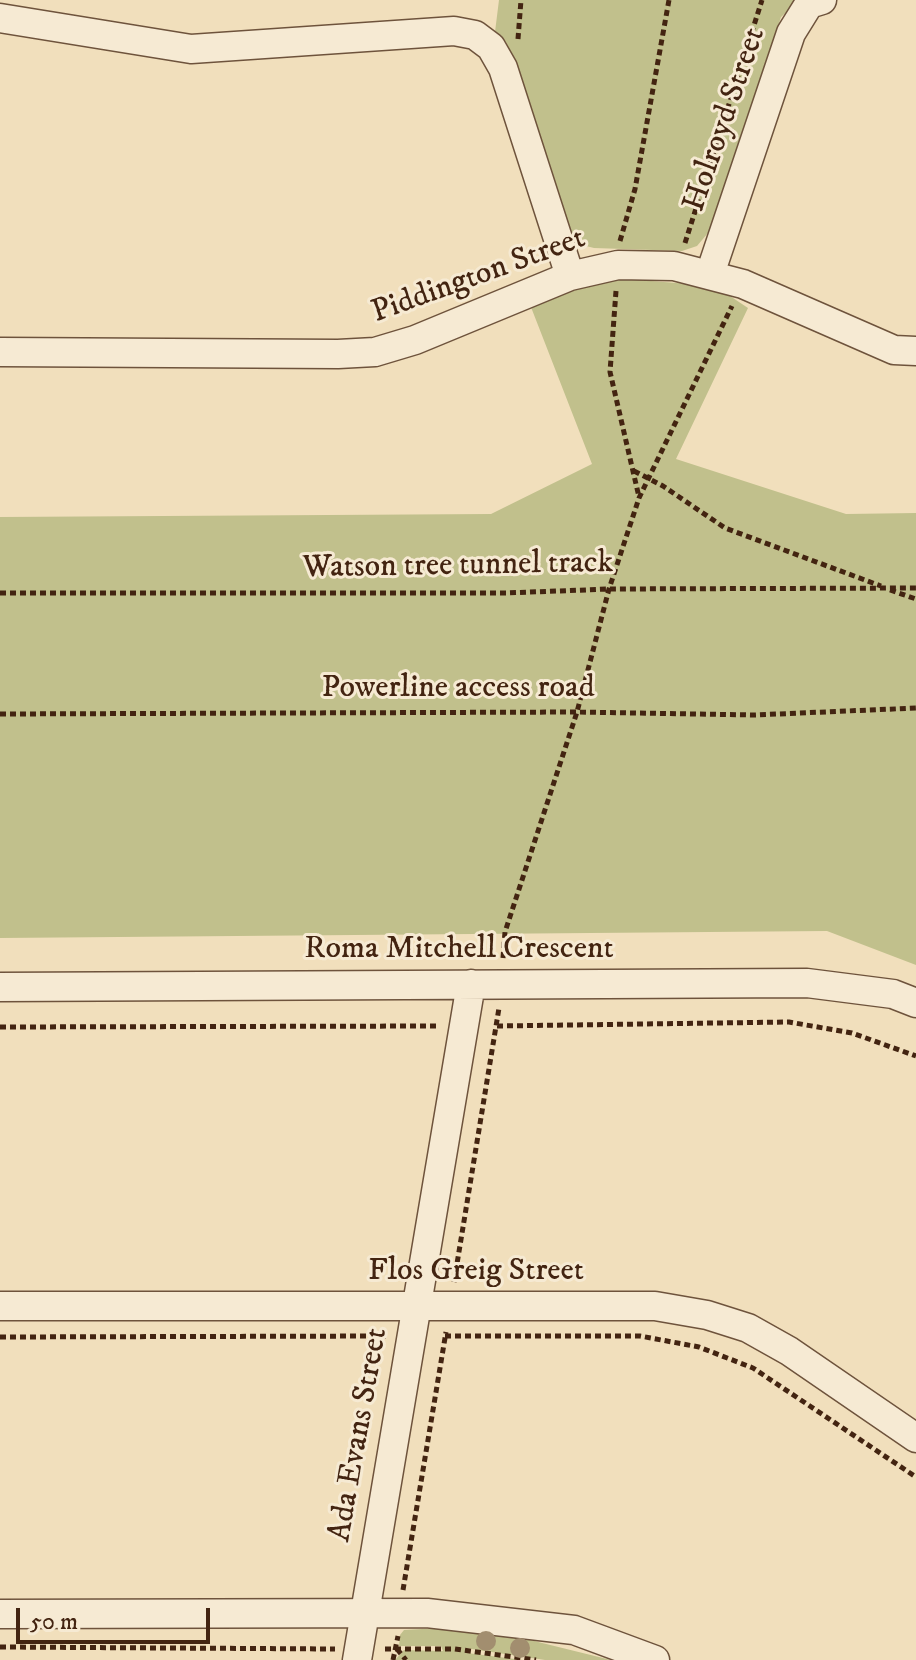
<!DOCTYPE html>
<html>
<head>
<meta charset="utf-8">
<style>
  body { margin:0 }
  #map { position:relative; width:916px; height:1660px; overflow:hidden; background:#f1dfbc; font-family:"IM FELL DW Pica",serif }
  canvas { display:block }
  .scale { position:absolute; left:16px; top:1608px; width:194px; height:36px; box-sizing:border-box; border:4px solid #432411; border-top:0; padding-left:10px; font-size:24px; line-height:28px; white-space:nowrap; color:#432411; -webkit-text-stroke:6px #f6ead3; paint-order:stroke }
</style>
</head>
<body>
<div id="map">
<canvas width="916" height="1660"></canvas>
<div class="scale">50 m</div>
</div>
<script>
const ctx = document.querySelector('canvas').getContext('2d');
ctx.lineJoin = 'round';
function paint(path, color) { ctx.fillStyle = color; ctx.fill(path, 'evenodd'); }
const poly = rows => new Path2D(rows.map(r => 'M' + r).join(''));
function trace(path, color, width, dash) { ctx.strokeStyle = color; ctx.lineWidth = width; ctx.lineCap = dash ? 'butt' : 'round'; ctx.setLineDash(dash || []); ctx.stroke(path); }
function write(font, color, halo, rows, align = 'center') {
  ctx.font = font + ' "IM FELL DW Pica",serif'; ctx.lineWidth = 6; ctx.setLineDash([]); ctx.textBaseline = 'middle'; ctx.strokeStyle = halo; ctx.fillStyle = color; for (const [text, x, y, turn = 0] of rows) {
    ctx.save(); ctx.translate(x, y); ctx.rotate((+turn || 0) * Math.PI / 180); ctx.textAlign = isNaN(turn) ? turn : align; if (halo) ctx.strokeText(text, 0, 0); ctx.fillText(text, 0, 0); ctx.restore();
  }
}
paint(poly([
  [499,0,800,0,781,17,713,227,697,246,682,251,594,248,582,245,569,230,516,65,506,42,495,32],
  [600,277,715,286,748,308,676,459,846,514,916,513,916,965,827,931,0,938,0,517,491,514,592,464,529,302],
  [440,1628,526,1639,611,1660,545,1660,465,1648,467,1653,523,1660,395,1660,404,1650,443,1651,441,1646,399,1646,400,1635,404,1630]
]), '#c1c08c');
const street = poly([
  [0,18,191,49,454,31,475,35,491,47,503,68,570,276],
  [710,274,791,33,809,4,822,0],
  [0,352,338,354,375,352,415,340,570,276,618,265,674,266,743,284,894,350,916,351],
  [0,987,807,983,893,994,916,1003],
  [0,1306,655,1306,707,1315,748,1328,789,1351,916,1438],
  [0,1614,427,1613,574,1630,655,1660],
  [357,1660,471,984]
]);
trace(street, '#6e533c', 31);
trace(poly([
  [518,39,521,0],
  [620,241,635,189,669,0],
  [685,243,762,0],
  [616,291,610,372,639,497],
  [634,471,663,486,725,528,881,586],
  [890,590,916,599],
  [0,593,506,593,609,589,916,588],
  [0,714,577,712,755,715,916,708],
  [503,958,505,932,577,712,609,589,639,498,732,306],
  [497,1026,789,1022,852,1033,916,1056],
  [0,1027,439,1026],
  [454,1282,499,1008],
  [445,1336,640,1336,699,1347,753,1368,916,1477],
  [0,1337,387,1336],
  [403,1590,446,1332],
  [0,1647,335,1649],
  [385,1649,455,1649,536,1660],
  [397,1649,406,1660],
  [393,1660,398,1636]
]), '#432411', 5, [6, 4]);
trace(street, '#f6ead3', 28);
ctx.fillStyle = '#a28e6f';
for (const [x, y] of [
  [486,1641],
  [520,1648]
]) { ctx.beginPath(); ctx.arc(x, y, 10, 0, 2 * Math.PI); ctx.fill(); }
write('32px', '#432411', '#f6ead3', [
  ["Holroyd Street",726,120,-71],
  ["Piddington Street",479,277,-20],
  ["Watson tree tunnel track",458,567,-1],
  ["Powerline access road",458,689],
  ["Roma Mitchell Crescent",459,950],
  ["Flos Greig Street",476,1272],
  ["Ada Evans Street",360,1435,-80]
]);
</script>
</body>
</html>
